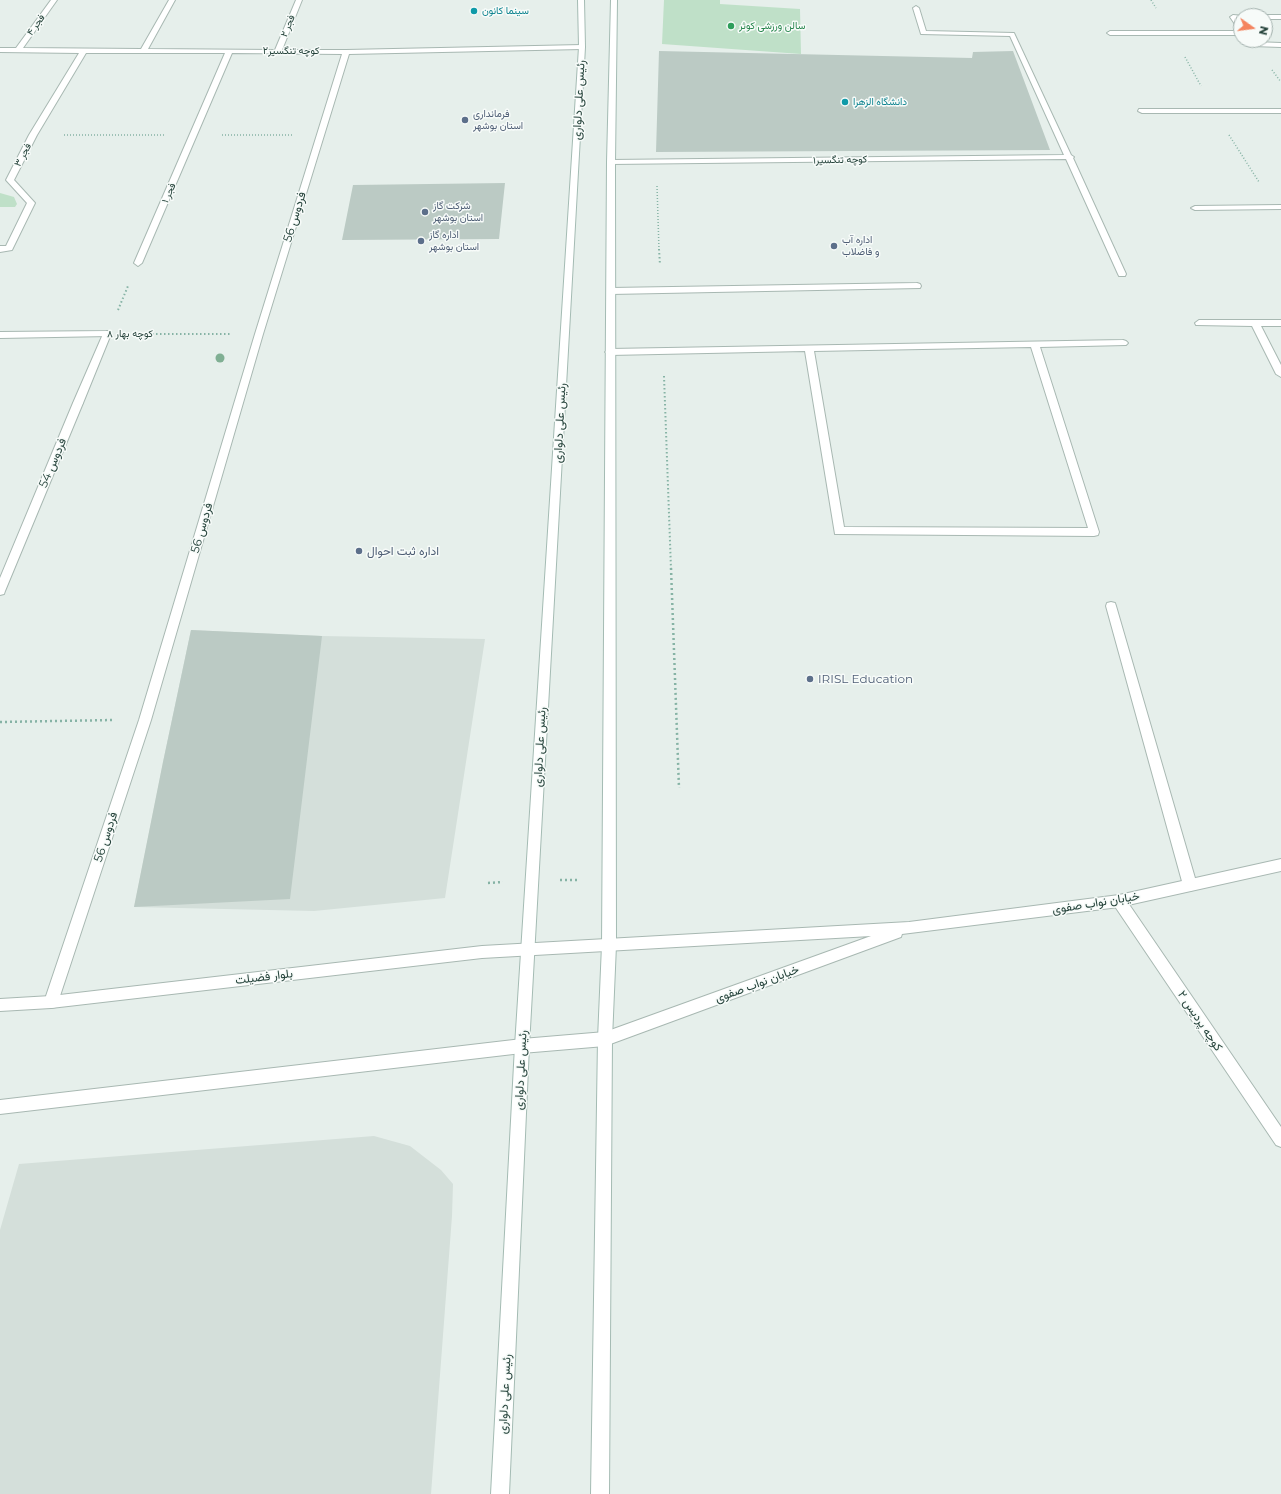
<!DOCTYPE html>
<html>
<head>
<meta charset="utf-8">
<style>
  body { margin:0 }
  #map { position:relative; width:1281px; height:1494px; overflow:hidden; background:#e6efeb; font-family:Montserrat,sans-serif }
  canvas { display:block }
  .north { position:absolute; left:1233px; top:8px; width:40px; height:40px; box-sizing:border-box; background:#f7fbf9; border:1px solid #a3b1ad; border-radius:50%; rotate:104deg; font-size:11px; font-weight:700; line-height:16px; text-align:center; color:#24423a }
  .north::after { content:''; display:block; margin:auto; width:14px; height:18px; background:#f4845f; clip-path:polygon(50% 0,100% 100%,50% 72%,0 100%) }
</style>
</head>
<body>
<div id="map">
<canvas width="1281" height="1494"></canvas>
<div class="north">N</div>
</div>
<script>
const ctx = document.querySelector('canvas').getContext('2d');
ctx.lineJoin = 'round';
function paint(path, color) { ctx.fillStyle = color; ctx.fill(path, 'evenodd'); }
const poly = rows => new Path2D(rows.map(r => 'M' + r).join(''));
function trace(path, color, width, dash) { ctx.strokeStyle = color; ctx.lineWidth = width; ctx.lineCap = dash ? 'butt' : 'round'; ctx.setLineDash(dash || []); ctx.stroke(path); }
function write(font, color, halo, rows, align = 'center') {
  ctx.font = font + ' Montserrat,Vazirmatn,sans-serif'; ctx.lineWidth = 3; ctx.setLineDash([]); ctx.textBaseline = 'middle'; ctx.strokeStyle = halo; ctx.fillStyle = color; for (const [text, x, y, turn = 0] of rows) {
    ctx.save(); ctx.translate(x, y); ctx.rotate((+turn || 0) * Math.PI / 180); ctx.textAlign = isNaN(turn) ? turn : align; if (halo) ctx.strokeText(text, 0, 0); ctx.fillText(text, 0, 0); ctx.restore();
  }
}
paint(poly([
  [191,630,322,636,485,639,445,898,314,911,134,907,163,762],
  [374,1136,410,1146,441,1170,453,1184,452,1216,431,1494,0,1494,0,1230,19,1164]
]), '#d4dfda');
paint(poly([
  [664,0,720,0,720,4,800,9,801,54,662,44],
  [0,193,14,197,17,204,15,207,0,207]
]), '#bfe0c8');
paint(poly([
  [659,51,972,58,973,52,1013,51,1050,150,656,152],
  [505,183,499,239,342,240,353,185],
  [191,630,322,636,290,899,134,907,163,762]
]), '#bbcac4');
const service = poly([
  [917,283,920,284,921,286,920,288,611,294,607,291,611,288,917,283],
  [107,331,111,334,83,403,81,405,75,405,73,403,103,334,107,331],
  [1123,340,1126,341,1128,343,1126,345,1040,347,1099,532,1098,535,1094,536,835,534,805,351,610,355,605,352,610,349,1123,340],
  [1031,347,1088,528,844,527,814,351,1031,347]
]);
const minor = poly([
  [51,0,57,0,23,48,141,49,169,0,175,0,148,49,275,50,296,0,302,0,282,50,346,50,582,45,585,47,582,49,349,54,263,334,151,720,58,1002,56,1007,51,1008,46,1007,44,1002,139,720,255,334,342,54,232,53,142,263,138,266,134,263,225,53,86,53,37,135,14,180,35,203,12,250,0,252,0,246,6,246,27,203,6,180,29,135,79,53,0,52,0,48,16,48,51,0],
  [916,6,919,8,926,31,1014,33,1071,155,1074,157,1073,158,1126,274,1125,276,1119,276,1118,274,1066,159,611,164,607,162,611,160,1064,155,1010,36,921,34,913,8,916,6],
  [1233,15,1244,16,1241,16,1241,19,1238,19,1241,24,1241,35,1110,35,1107,33,1110,31,1241,31,1239,30,1230,17,1233,15],
  [1265,15,1281,15,1281,19,1265,19,1265,16,1262,16,1265,15],
  [1246,40,1253,40,1254,42,1281,43,1281,47,1252,46,1250,45,1246,40],
  [1139,109,1281,109,1281,113,1142,113,1138,111,1139,109],
  [1281,205,1281,209,1195,210,1191,208,1195,206,1281,205],
  [1199,320,1281,320,1281,326,1261,326,1281,365,1281,377,1276,374,1252,326,1196,325,1195,323,1199,320],
  [107,331,110,332,111,334,110,336,0,338,0,332,107,331],
  [78,400,83,403,5,591,4,594,0,595,0,578,73,403,78,400],
  [1111,602,1115,603,1116,606,1197,885,1195,889,1190,891,1185,889,1183,885,1106,606,1107,603,1111,602],
  [1119,895,1124,897,1281,1127,1281,1147,1276,1145,1114,905,1112,901,1114,897,1119,895]
]);
const tertiary = poly([
  [1281,859,1281,871,1119,907,902,934,901,937,605,1046,522,1053,0,1114,0,1100,522,1039,605,1032,871,936,482,958,51,1008,0,1011,0,999,51,996,482,946,909,922,1119,895,1281,859]
]);
const secondary = poly([
  [578,0,584,0,585,47,529,1046,509,1494,491,1494,515,1046,579,47,578,0],
  [611,0,617,0,615,162,616,945,612,1039,609,1494,591,1494,598,1039,602,945,607,162,611,0]
]);
trace(service, '#a8b8b2', 2);
trace(minor, '#a8b8b2', 2);
trace(tertiary, '#a8b8b2', 2);
trace(secondary, '#a4bbb3', 2);
trace(poly([
  [1151,0,1156,8],
  [1185,57,1201,86],
  [1272,70,1281,82],
  [64,135,165,135],
  [222,135,293,135],
  [1229,135,1259,182],
  [657,186,659,250]
]), '#86b3a5', 1.5, [1, 2]);
trace(poly([
  [659,249,660,265],
  [118,310,128,286],
  [132,334,231,334],
  [664,376,671,569]
]), '#86b3a5', 2, [1.5, 2.5]);
trace(poly([
  [671,568,679,788],
  [0,722,114,720],
  [560,880,579,880],
  [488,883,503,882]
]), '#86b3a5', 2.5, [2, 3]);
paint(service, '#fff');
paint(minor, '#fff');
paint(tertiary, '#fff');
paint(secondary, '#fff');
ctx.fillStyle = '#80af93';
for (const [x, y] of [
  [220,358]
]) { ctx.beginPath(); ctx.arc(x, y, 4.5, 0, 2 * Math.PI); ctx.fill(); }
for (const [x, y, r, color] of [
  [474,11,4,"#0f9aa8"],
  [731,26,4,"#2e9e5b"],
  [845,102,4,"#0f9aa8"],
  [465,120,4,"#5c6f8a"],
  [425,212,4,"#5c6f8a"],
  [421,241,4,"#5c6f8a"],
  [834,246,4,"#5c6f8a"],
  [359,551,4,"#5c6f8a"],
  [810,679,4,"#5c6f8a"]
]) { const dot = new Path2D(); dot.arc(x, y, r, 0, 2 * Math.PI); ctx.fillStyle = color; ctx.fill(dot); trace(dot, '#f7fbf9', 1.5); }
write('10px', '#0d838f', '#f7fbf9', [
  ["سینما کانون",482,11],
  ["دانشگاه الزهرا",853,102]
], 'left');
write('10px', '#24423a', '#f7fbf9', [
  ["فجر ۴",36,25,-54],
  ["فجر ۲",288,26,-68],
  ["کوچه تنگسیر۲",291,51],
  ["فجر ۳",23,155,-62],
  ["کوچه تنگسیر۱",840,160,-1],
  ["فجر ۱",169,193,-66],
  ["کوچه بهار ۸",130,334]
]);
write('10px', '#27864d', '#f7fbf9', [
  ["سالن ورزشی کوثر",739,26]
], 'left');
write('10px', '#4e5e75', '#f7fbf9', [
  ["فرمانداری",473,114],
  ["استان بوشهر",473,126],
  ["شرکت گاز",433,206],
  ["استان بوشهر",433,218],
  ["اداره گاز",429,235],
  ["استان بوشهر",429,247],
  ["اداره آب",842,240],
  ["و فاضلاب",842,252]
], 'left');
write('12px', '#24423a', '#f7fbf9', [
  ["رئیس علی دلواری",579,100,-87],
  ["فردوس 56",295,217,-73],
  ["رئیس علی دلواری",560,423,-87],
  ["فردوس 54",53,463,-67],
  ["فردوس 56",202,528,-74],
  ["رئیس علی دلواری",540,747,-87],
  ["فردوس 56",106,837,-72],
  ["خیابان نواب صفوی",1096,903,-9],
  ["بلوار فضیلت",264,977,-7],
  ["خیابان نواب صفوی",757,984,-20],
  ["کوچه پردیس ۲",1200,1021,56],
  ["رئیس علی دلواری",521,1070,-87],
  ["رئیس علی دلواری",505,1394,-87]
]);
write('12px', '#4e5e75', '#f7fbf9', [
  ["اداره ثبت احوال",367,551],
  ["IRISL Education",818,679]
], 'left');
</script>
</body>
</html>
